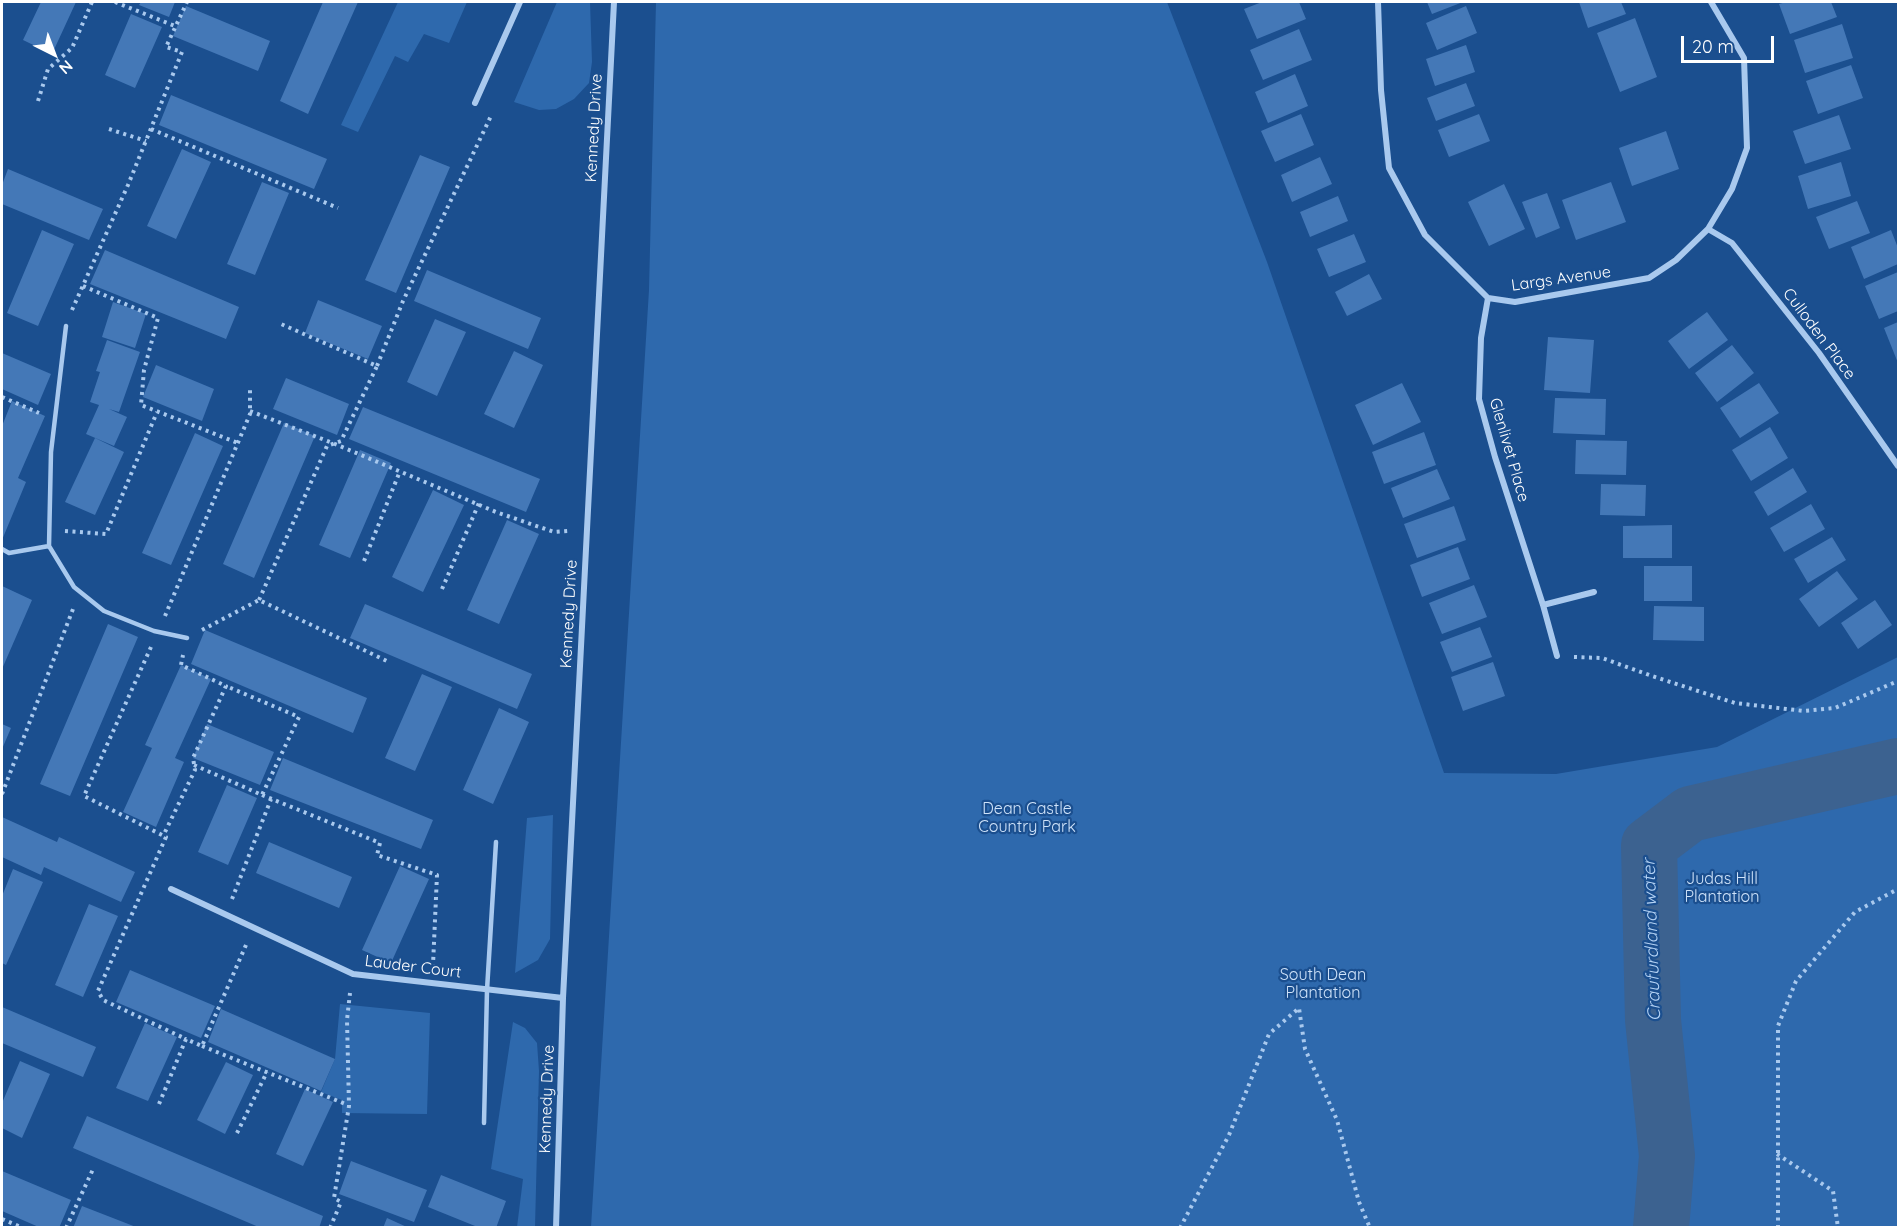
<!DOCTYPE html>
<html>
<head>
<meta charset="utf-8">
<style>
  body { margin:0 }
  #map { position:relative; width:1900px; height:1229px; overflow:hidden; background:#1b4f8f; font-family:Quicksand,sans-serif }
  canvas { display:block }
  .frame { position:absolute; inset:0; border:3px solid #fff; pointer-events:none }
  .north { position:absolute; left:24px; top:24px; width:60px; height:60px; -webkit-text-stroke:4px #1b4f8f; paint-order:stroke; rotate:138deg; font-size:16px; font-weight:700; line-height:24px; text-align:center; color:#fff }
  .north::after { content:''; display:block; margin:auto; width:21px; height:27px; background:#fff; clip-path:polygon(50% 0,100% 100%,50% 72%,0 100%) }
  .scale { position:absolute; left:1681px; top:36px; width:93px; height:27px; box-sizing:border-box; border:3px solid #fff; border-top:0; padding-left:8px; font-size:18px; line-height:21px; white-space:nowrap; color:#fff; -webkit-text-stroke:4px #1b4f8f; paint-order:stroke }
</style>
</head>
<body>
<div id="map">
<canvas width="1900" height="1229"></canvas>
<div class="frame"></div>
<div class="north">N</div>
<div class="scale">20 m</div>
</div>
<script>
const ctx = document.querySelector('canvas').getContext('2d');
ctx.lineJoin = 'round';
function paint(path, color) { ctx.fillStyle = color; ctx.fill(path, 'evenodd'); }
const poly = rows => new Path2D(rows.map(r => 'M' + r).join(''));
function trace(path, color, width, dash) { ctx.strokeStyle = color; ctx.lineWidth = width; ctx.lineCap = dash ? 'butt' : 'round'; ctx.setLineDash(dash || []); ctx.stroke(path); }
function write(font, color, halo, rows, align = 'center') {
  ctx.font = font + ' Quicksand,sans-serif'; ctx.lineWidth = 4.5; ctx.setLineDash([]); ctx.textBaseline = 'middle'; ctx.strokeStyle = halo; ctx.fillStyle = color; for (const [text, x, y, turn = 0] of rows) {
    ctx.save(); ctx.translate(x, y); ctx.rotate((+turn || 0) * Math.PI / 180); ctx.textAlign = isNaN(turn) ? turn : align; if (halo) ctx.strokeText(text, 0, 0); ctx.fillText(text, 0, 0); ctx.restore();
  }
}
paint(poly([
  [398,2,467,2,449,43,424,34,408,62,395,56,358,132,341,125],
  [557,2,590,2,592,62,589,83,574,99,556,109,539,110,514,102],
  [656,2,1167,2,1267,262,1444,773,1556,774,1717,747,1898,657,1898,1227,591,1227,649,290],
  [553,815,550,939,538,960,515,973,527,818],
  [340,1004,430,1013,427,1114,342,1113,342,1100,321,1092,335,1059],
  [513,1022,525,1028,537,1043,539,1071,535,1227,517,1227,523,1179,491,1169]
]), '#2e69ad');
trace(poly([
  [1661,1228,1667,1156,1653,1020,1649,845,1690,814,1898,766]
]), '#3c6290', 56);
paint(poly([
  [41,2,76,2,52,54,23,40],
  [141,2,175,2,169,17,139,5],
  [323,2,358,2,308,114,280,101],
  [1262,2,1299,2,1306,19,1257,39,1244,9],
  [1427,2,1463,2,1432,14],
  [1579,2,1621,2,1626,14,1588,28],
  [1786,2,1831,2,1837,17,1790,34,1779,4],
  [186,6,270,41,258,71,173,36],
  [1466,6,1477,33,1437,50,1426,23],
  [131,14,162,27,135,88,105,75],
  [1635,18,1657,77,1620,92,1597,33],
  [1842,24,1853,58,1805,73,1794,40],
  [1299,29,1312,60,1263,80,1250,50],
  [1466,45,1475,72,1435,86,1426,59],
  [1851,65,1863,98,1818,114,1806,81],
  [1295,74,1308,106,1268,123,1255,92],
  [1466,83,1475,106,1436,121,1427,98],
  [171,95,327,159,314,189,159,125],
  [1301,114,1314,145,1275,162,1261,131],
  [1479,114,1490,141,1449,157,1438,130],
  [1839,115,1851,149,1805,164,1793,131],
  [1666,131,1679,169,1632,186,1619,148],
  [182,149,211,162,176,239,147,226],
  [420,155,450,167,396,293,365,280],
  [1320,157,1332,184,1292,202,1281,175],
  [1841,162,1851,196,1808,209,1798,176],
  [8,169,103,209,89,240,2,204,2,185],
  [262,182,289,193,255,275,227,264],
  [1611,182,1626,222,1576,240,1562,200],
  [1504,184,1525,229,1489,246,1468,202],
  [1547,193,1560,228,1536,238,1522,202],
  [1338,196,1348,221,1310,237,1300,212],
  [1857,201,1870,233,1829,249,1816,217],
  [42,230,74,244,38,326,7,313],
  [1891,230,1898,248,1898,264,1864,279,1851,247],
  [1354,234,1366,262,1329,277,1317,249],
  [105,250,239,307,226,339,90,284],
  [427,270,541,318,528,349,414,301],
  [1898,272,1898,311,1879,319,1865,286],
  [1369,274,1382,299,1347,316,1335,292],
  [318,300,382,326,368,359,305,333],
  [113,302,146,314,135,348,102,337],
  [1707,312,1728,340,1689,369,1668,341],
  [435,319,466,332,437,396,407,382],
  [1898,322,1898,363,1884,328],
  [1548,337,1594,340,1590,393,1544,390],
  [107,340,140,352,119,412,109,409,127,417,114,446,86,434,99,405,90,402,100,372,96,371],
  [1732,345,1754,373,1717,402,1695,373],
  [514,351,543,365,514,428,484,414],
  [2,353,51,374,38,405,2,389],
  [156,365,214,389,202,421,143,397],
  [286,378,349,404,337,435,273,409],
  [1402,383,1421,422,1373,445,1355,405],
  [1759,383,1779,413,1740,438,1720,408],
  [1555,398,1606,399,1605,435,1553,433],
  [12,401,45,416,18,478,26,482,2,540,2,426],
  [363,407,540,479,526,512,349,439],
  [284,423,315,436,254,578,223,564],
  [1770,427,1788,458,1751,481,1732,450],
  [1424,432,1436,465,1384,484,1372,452],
  [195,433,223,446,171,565,142,553],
  [95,438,124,452,95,515,65,502],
  [1576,440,1627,441,1626,475,1575,474],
  [360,450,391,463,350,558,319,545],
  [1793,468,1807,492,1768,516,1754,492],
  [1437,469,1450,499,1403,518,1391,488],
  [1601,484,1646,485,1645,516,1600,515],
  [433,490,464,505,423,592,392,577],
  [1811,504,1825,529,1784,552,1770,528],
  [1454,506,1466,540,1417,558,1404,524],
  [507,520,539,534,499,624,467,610],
  [1672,525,1672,558,1623,558,1623,526],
  [1832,537,1846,560,1808,583,1794,559],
  [1458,547,1470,579,1422,597,1410,565],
  [1644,566,1692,566,1692,601,1644,601],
  [1837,571,1858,599,1819,627,1799,599],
  [1474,585,1487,617,1442,634,1429,603],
  [2,586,32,600,2,669],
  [1875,600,1892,625,1858,649,1841,623],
  [365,604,532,674,517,709,350,638],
  [1654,606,1704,607,1704,641,1653,640],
  [108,624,138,637,70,796,40,784],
  [1480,627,1492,657,1452,672,1440,642],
  [205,630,367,698,353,733,191,664],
  [1493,662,1505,696,1463,711,1451,677],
  [181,665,211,679,175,758,184,762,156,827,123,812,152,748,145,745],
  [422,674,452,687,415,771,385,758],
  [499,708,529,722,493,804,463,790],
  [2,724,11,728,2,749],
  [207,724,274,752,260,785,193,758],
  [283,758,433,820,421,849,270,790],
  [227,785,257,798,228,865,198,852],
  [2,817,57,842,59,837,135,872,121,902,44,867,41,875,2,857],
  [269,842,352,877,339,908,256,873],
  [400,866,429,879,391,963,362,950],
  [13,869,43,882,6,965,2,963,2,896],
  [89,904,118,916,83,997,55,985],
  [130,970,215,1006,201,1038,116,1002],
  [2,1007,96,1047,83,1077,2,1043],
  [221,1009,335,1059,321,1091,208,1042],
  [145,1023,177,1037,148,1101,116,1088],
  [20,1061,50,1074,22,1138,2,1128,2,1103],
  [226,1062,253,1075,225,1134,197,1120],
  [305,1089,333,1102,303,1166,276,1154],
  [87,1116,323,1216,319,1228,261,1228,73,1148],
  [351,1161,427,1190,414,1222,339,1194],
  [2,1171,71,1200,59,1228,41,1228,2,1211],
  [441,1175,506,1201,496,1228,480,1228,428,1207],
  [82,1206,136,1227,136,1228,73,1228],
  [387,1218,409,1228,383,1228]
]), '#4478b7');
trace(poly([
  [115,2,175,26],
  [38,101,48,69,72,48,92,2],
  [109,129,146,141],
  [151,129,338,208],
  [83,286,158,318,144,370,141,405,238,443],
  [72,310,128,185,182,52,166,47,187,2],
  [377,366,403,301,491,116],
  [2,397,39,413],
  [250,411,335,444,496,512,554,532,568,531],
  [65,531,106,534,157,412],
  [364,561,400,471],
  [442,589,479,503],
  [259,600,327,446,341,441,377,366,281,324],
  [165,616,250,414,250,388],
  [202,630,259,600,389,662],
  [151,647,84,796,166,837,98,991,103,1000,186,1039],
  [1574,657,1602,658,1652,676,1735,703,1804,711,1835,708,1898,681],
  [194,765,262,795,299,717,226,686],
  [2,794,73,609],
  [262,795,380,843,377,855,437,875,433,965],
  [165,832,195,770,193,758,226,686,181,665,183,655],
  [232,899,271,799],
  [202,1046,348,1105],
  [159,1104,186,1039,202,1046,246,945],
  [237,1133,267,1072],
  [1777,1154,1833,1191,1838,1228],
  [2,1219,23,1228],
  [66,1228,94,1167],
  [330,1228,341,1202,334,1198,349,1106,347,1020,350,993],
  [1180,1228,1229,1135,1269,1034,1299,1008,1305,1049,1337,1120,1359,1202,1370,1228],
  [1778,1228,1778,1026,1796,981,1855,912,1898,889]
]), '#a9c9ee', 4, [3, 4.5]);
trace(poly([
  [49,546,74,587,104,611,154,631,187,638],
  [2,549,9,553,49,546,51,452,66,326],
  [484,1123,487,990,496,842]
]), '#a9c9ee', 4.5);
trace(poly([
  [1378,2,1381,90,1389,168,1425,235,1488,298,1515,302,1649,278,1676,260,1708,229,1732,189,1747,148,1744,58,1711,2],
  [475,103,520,2],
  [1708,229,1732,243,1819,353,1898,466],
  [1488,298,1481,338,1479,399,1495,457,1543,605,1557,656],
  [1543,605,1594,592],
  [171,889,353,974,563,998],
  [556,1228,563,998,614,2]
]), '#a9c9ee', 6);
write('16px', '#fff', '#1b4f8f', [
  ["Kennedy Drive",594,128,-87],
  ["Largs Avenue",1561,279,-8],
  ["Culloden Place",1819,334,53],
  ["Glenlivet Place",1509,450,74],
  ["Kennedy Drive",569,614,-87],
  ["Lauder Court",413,967,7],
  ["Kennedy Drive",547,1099,-88]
]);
write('16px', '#cfe3fa', '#1b4f8f', [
  ["Dean Castle",1027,809],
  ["Country Park",1027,827],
  ["Judas Hill",1722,879],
  ["Plantation",1722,897],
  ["South Dean",1323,975],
  ["Plantation",1323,993]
]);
write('italic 18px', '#b5d3f5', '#1b4f8f', [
  ["Craufurdland water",1652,940,-92]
]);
</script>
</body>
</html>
